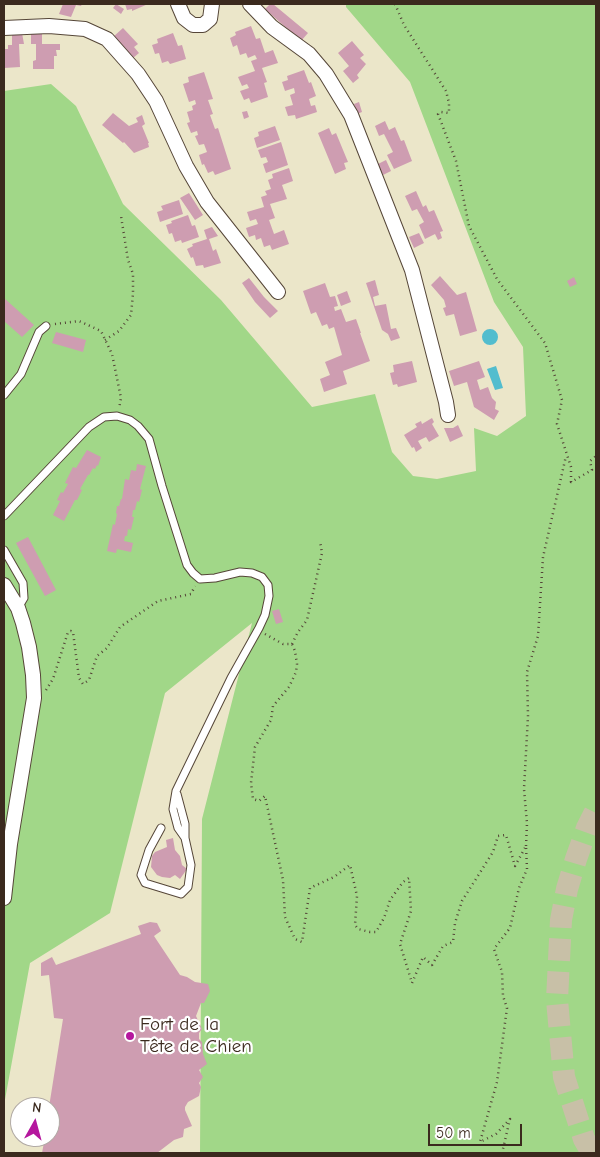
<!DOCTYPE html>
<html>
<head>
<meta charset="utf-8">
<style>
  body { margin:0 }
  #map { position:relative; width:600px; height:1157px; overflow:hidden; background:#ebe6c9; font-family:"Comic Neue",sans-serif }
  canvas { display:block }
  .frame { position:absolute; inset:0; border:5px solid #3b2a1e; pointer-events:none }
  .north { position:absolute; left:10px; top:1097px; width:50px; height:50px; box-sizing:border-box; background:#fff; border:1px solid #b1aaa5; border-radius:50%; rotate:7deg; font-size:14px; font-weight:700; line-height:20px; text-align:center; color:#3b2a1e }
  .north::after { content:''; display:block; margin:auto; width:18px; height:22px; background:#b5179e; clip-path:polygon(50% 0,100% 100%,50% 72%,0 100%) }
  .scale { position:absolute; left:428px; top:1124px; width:94px; height:22px; box-sizing:border-box; border:2px solid #3b2a1e; border-top:0; padding-left:6px; font-size:15px; line-height:18px; white-space:nowrap; color:#3b2a1e; -webkit-text-stroke:4px #fff; paint-order:stroke }
</style>
</head>
<body>
<div id="map">
<canvas width="600" height="1157"></canvas>
<div class="frame"></div>
<div class="north">N</div>
<div class="scale">50 m</div>
</div>
<script>
const ctx = document.querySelector('canvas').getContext('2d');
ctx.lineJoin = 'round';
function paint(path, color) { ctx.fillStyle = color; ctx.fill(path, 'evenodd'); }
const poly = rows => new Path2D(rows.map(r => 'M' + r).join(''));
function trace(path, color, width, dash) { ctx.strokeStyle = color; ctx.lineWidth = width; ctx.lineCap = dash ? 'butt' : 'round'; ctx.setLineDash(dash || []); ctx.stroke(path); }
function write(font, color, halo, rows, align = 'center') {
  ctx.font = font + ' "Comic Neue",sans-serif'; ctx.lineWidth = 4.5; ctx.setLineDash([]); ctx.textBaseline = 'middle'; ctx.strokeStyle = halo; ctx.fillStyle = color; for (const [text, x, y, turn = 0] of rows) {
    ctx.save(); ctx.translate(x, y); ctx.rotate((+turn || 0) * Math.PI / 180); ctx.textAlign = isNaN(turn) ? turn : align; if (halo) ctx.strokeText(text, 0, 0); ctx.fillText(text, 0, 0); ctx.restore();
  }
}
paint(poly([
  [346,4,596,4,596,1153,200,1153,202,819,252,623,165,693,110,913,30,963,4,1105,4,91,51,84,76,106,123,204,221,300,312,407,375,394,392,452,413,476,437,479,476,471,474,428,497,436,526,416,523,347,494,302,410,82,346,7]
]), '#a1d788');
paint(poly([
  '482 337a8 8 0 1 1 16 0a8 8 0 1 1-16 0Z',
  [496,366,503,388,495,390,487,369]
]), '#52bdce');
paint(poly([
  [63,4,82,4,81,6,76,5,71,17,59,14],
  [116,4,124,9,121,14,113,8],
  [125,4,148,4,132,11,132,9,127,10],
  [270,4,273,4,308,33,301,41,265,9],
  [251,26,256,39,260,38,265,53,273,50,278,63,262,68,267,82,264,83,268,97,251,103,249,98,244,100,240,91,249,88,247,84,242,86,238,77,255,71,251,61,257,59,255,55,248,58,246,53,240,55,237,45,233,47,230,38,236,35,235,32],
  [123,28,138,44,134,47,139,53,133,58,113,37],
  [12,33,22,33,24,44,19,44,20,67,4,68,4,49,8,49,8,45,12,45],
  [31,33,42,33,42,44,60,44,60,50,56,50,57,56,54,56,54,69,33,69,33,61,36,60,36,44,31,44],
  [173,33,178,46,182,45,186,59,170,64,168,61,162,63,159,53,155,54,152,45,158,43,157,39],
  [352,41,364,55,360,58,366,64,357,75,359,78,353,83,343,71,349,66,338,53],
  [304,70,309,83,311,82,316,96,309,99,311,106,315,105,317,112,296,119,295,115,288,116,285,107,293,105,290,95,295,93,294,88,285,91,282,82,288,80,287,76],
  [204,72,213,99,208,100,213,114,210,115,215,129,218,128,231,169,215,175,213,171,208,173,204,164,202,165,199,155,207,152,204,144,199,145,195,136,198,135,197,131,191,133,187,123,190,122,187,112,193,110,192,106,196,104,195,100,189,102,183,84,189,82,188,77],
  [359,102,362,112,357,114,354,104],
  [247,111,249,117,244,119,242,112],
  [113,113,129,126,138,122,136,118,142,115,145,124,142,126,149,143,148,143,149,147,134,153,124,142,123,143,102,125],
  [385,121,389,130,395,127,401,141,404,140,412,161,394,169,387,155,393,152,384,134,379,136,375,126],
  [275,126,280,140,257,148,254,138,259,136,258,132],
  [329,128,332,135,336,133,348,162,344,163,346,169,335,174,318,133],
  [281,142,288,165,266,173,263,164,268,162,266,157,261,158,258,150],
  [386,160,391,171,383,175,378,164],
  [289,168,293,181,282,185,287,199,270,204,275,218,269,220,274,234,284,230,289,244,272,250,270,245,264,247,261,238,256,240,255,235,249,237,246,228,258,224,256,219,250,221,247,212,264,207,261,197,267,195,265,191,271,189,268,180,273,178,272,174],
  [416,191,423,207,426,205,429,212,434,210,443,231,440,232,442,238,438,240,435,234,425,239,419,225,424,222,417,209,412,211,405,196],
  [189,193,203,215,195,220,180,198],
  [179,200,183,214,160,222,157,212,163,210,161,206],
  [188,215,192,226,195,225,199,237,182,243,181,240,175,242,172,233,169,234,166,225,172,223,171,221],
  [212,227,218,236,209,239,213,251,216,249,221,263,204,268,203,265,196,266,193,257,191,258,187,249,193,246,192,244,207,239,204,230],
  [419,233,424,243,414,248,409,237],
  [440,276,457,295,466,292,477,331,460,336,454,314,446,316,443,308,446,307,444,300,431,285],
  [574,277,577,284,570,287,567,281],
  [249,278,264,297,278,311,270,318,255,302,242,283],
  [375,280,379,295,373,297,375,306,386,304,391,329,396,328,400,338,391,341,388,334,382,330,366,283],
  [325,283,330,297,335,296,338,306,334,307,335,311,341,309,346,322,356,319,361,333,360,333,370,361,343,371,347,384,324,392,320,379,330,375,325,362,342,355,334,327,329,329,327,324,322,326,316,312,311,314,303,291],
  [347,291,351,302,341,306,337,295],
  [4,298,34,325,22,337,4,321],
  [56,332,86,340,83,352,52,343],
  [412,361,417,382,398,387,397,384,393,385,390,373,394,372,393,365],
  [479,361,485,377,477,380,480,390,488,387,492,398,496,402,495,409,499,411,494,420,474,407,467,382,454,386,449,371],
  [432,418,434,422,432,424,439,436,429,442,426,437,418,441,422,448,416,452,414,447,412,448,404,435,417,427,415,424,421,421,422,424],
  [458,425,463,436,450,442,444,428,453,428],
  [87,450,101,457,98,466,97,465,95,469,93,468,89,475,88,475,80,489,82,490,77,500,75,500,64,521,53,515,60,501,57,500,61,492,63,493,68,484,65,483,73,467,76,468],
  [137,464,146,466,140,489,142,490,139,502,137,501,135,510,133,510,132,517,134,517,131,530,128,529,127,536,125,536,124,541,133,543,131,552,117,549,116,553,107,551,113,524,115,525,117,514,116,513,117,506,119,506,121,499,122,499,125,479,129,480,131,470,136,471],
  [28,537,56,590,45,596,16,543],
  [279,609,283,622,276,624,272,611],
  [173,838,175,850,180,856,182,865,187,869,180,879,175,875,170,878,162,877,157,875,151,867,152,856,155,852,167,847,166,840],
  [150,922,157,923,161,931,154,936,180,975,187,977,195,982,208,984,210,991,204,1003,201,1003,196,1016,202,1029,199,1033,199,1039,202,1042,203,1054,207,1064,199,1070,203,1077,199,1083,201,1087,199,1096,188,1102,185,1107,185,1110,192,1126,184,1129,183,1137,174,1140,157,1153,42,1153,45,1137,50,1137,49,1107,63,1019,54,1018,49,975,41,976,41,963,52,957,56,965,141,934,138,926]
]), '#ce9db1');
trace(poly([
  [592,1153,584,1139,564,1077,557,1000,561,920,567,889,576,859,587,828,596,810]
]), '#c8c0a7', 22, [22, 11]);
const lane = poly([
  [4,395,21,374,39,332,46,326],
  [4,516,89,427,104,417,117,416,130,420,138,426,149,439,162,486,187,565,193,573,200,579,215,578,240,572,252,573,262,577,268,585,269,596,265,615,259,628,231,678,176,791,173,809,178,828,185,838],
  [4,550,23,583,24,598,18,608],
  [161,828,149,850,141,875,145,883,181,894,188,887,191,865,185,838,185,824,177,794]
]);
const street = poly([
  [178,4,184,18,193,25,203,25,210,19,212,4],
  [250,4,272,27,309,54,326,74,351,115,412,270,446,402,448,415],
  [4,28,49,26,85,29,107,39,138,74,156,101,186,166,207,202,278,292],
  [4,585,18,608,23,623,29,647,33,675,34,698,10,844,4,898]
]);
trace(lane, '#554638', 9);
trace(street, '#554638', 16);
trace(poly([
  [395,4,404,25,446,91,449,103,449,113,441,112,438,114,456,161,469,226,497,279,545,343,562,400,557,424,571,467,571,482,592,470,590,461,596,456],
  [55,324,79,321,101,331,112,354,121,398,119,409],
  [105,340,119,331,131,315,133,294,133,274,128,260,121,216],
  [265,634,283,644,292,644,295,651,297,664,296,672,289,687,273,706,271,720,255,747,251,783,253,799,259,801,265,796,283,880,285,917,295,939,302,942,310,888,334,877,350,865,357,896,355,925,358,929,370,932,376,932,384,918,390,900,403,882,409,878,411,911,400,944,412,983,423,957,432,965,443,946,453,942,455,923,462,901,493,852,498,836,506,835,515,866,526,846,527,869,519,888,510,928,494,949,502,972,503,996,507,1008,497,1082,480,1142,496,1134,510,1119,502,1153],
  [292,644,298,632,307,620,322,553,320,541],
  [46,690,53,679,68,632,71,631,73,632,79,678,83,684,89,680,97,656,107,648,120,627,158,601,191,594,195,586],
  [526,846,527,823,524,789,528,716,527,672,538,636,543,557,566,456]
]), '#554638', 2.5, [1, 4]);
trace(lane, '#fff', 7);
trace(street, '#fff', 14);
for (const [x, y, r, color] of [
  [130,1036,5,"#b5179e"]
]) { const dot = new Path2D(); dot.arc(x, y, r, 0, 2 * Math.PI); ctx.fillStyle = color; ctx.fill(dot); trace(dot, '#fff', 2); }
write('19px', '#3b2a1e', '#fff', [
  ["Fort de la",140,1025],
  ["Tête de Chien",140,1047]
], 'left');
</script>
</body>
</html>
